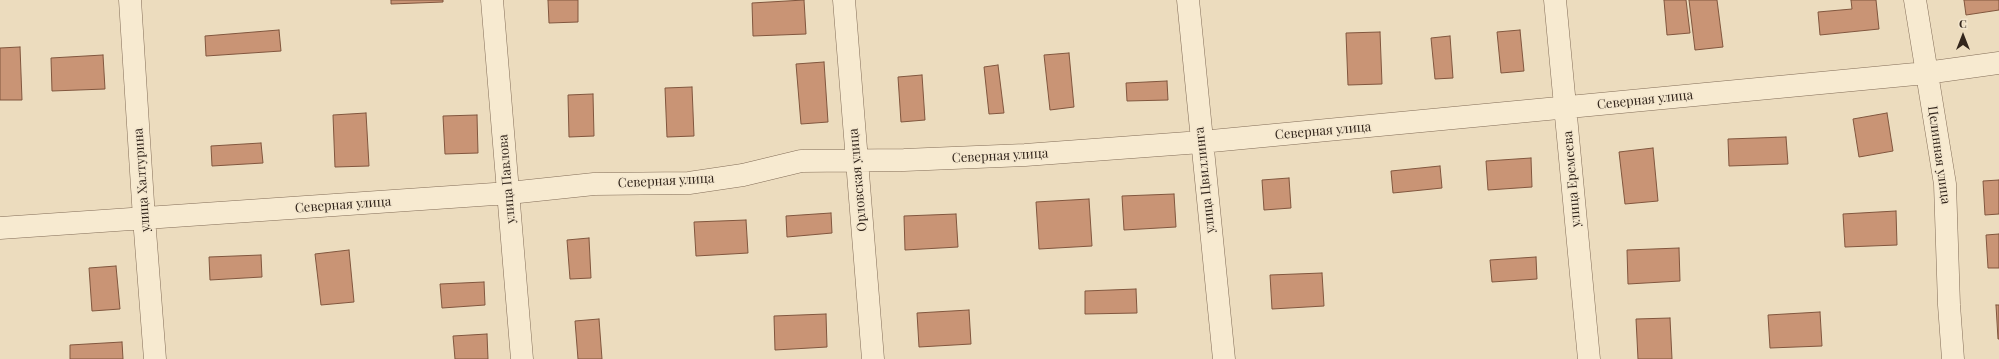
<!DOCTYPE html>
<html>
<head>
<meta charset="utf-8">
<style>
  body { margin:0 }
  #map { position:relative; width:1999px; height:359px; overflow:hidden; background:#ecdcbe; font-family:"Playfair Display",serif }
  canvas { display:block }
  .north { position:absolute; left:1943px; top:16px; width:40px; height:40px; -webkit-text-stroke:3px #f3e6cd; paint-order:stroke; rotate:0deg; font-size:11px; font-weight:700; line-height:16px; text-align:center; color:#33261c }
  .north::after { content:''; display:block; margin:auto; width:14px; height:18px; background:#33261c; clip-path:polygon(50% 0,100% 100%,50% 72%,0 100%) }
</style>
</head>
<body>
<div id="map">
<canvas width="1999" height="359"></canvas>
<div class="north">С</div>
</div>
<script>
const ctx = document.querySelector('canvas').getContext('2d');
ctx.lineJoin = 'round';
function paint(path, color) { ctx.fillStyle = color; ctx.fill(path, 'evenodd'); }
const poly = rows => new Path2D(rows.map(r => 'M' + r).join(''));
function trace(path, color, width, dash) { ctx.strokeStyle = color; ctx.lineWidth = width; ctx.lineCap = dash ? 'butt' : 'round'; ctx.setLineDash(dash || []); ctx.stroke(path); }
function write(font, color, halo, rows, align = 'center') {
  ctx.font = font + ' "Playfair Display",serif'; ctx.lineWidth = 3; ctx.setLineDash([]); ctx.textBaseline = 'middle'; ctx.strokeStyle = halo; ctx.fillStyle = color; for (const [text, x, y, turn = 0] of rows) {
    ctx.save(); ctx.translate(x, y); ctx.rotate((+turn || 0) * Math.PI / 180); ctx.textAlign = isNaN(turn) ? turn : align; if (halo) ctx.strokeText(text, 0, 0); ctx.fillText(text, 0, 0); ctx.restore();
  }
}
const building = poly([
  [391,0,443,0,443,2,391,4,391,0],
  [548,0,578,0,578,22,549,23,548,0],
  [804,0,806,34,753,36,752,3,804,0],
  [1664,0,1686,0,1690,33,1667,35,1664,0],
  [1689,0,1717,0,1723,47,1695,50,1689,0],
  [1851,0,1876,0,1879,29,1820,35,1818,12,1852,9,1851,0],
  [1964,0,1999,0,1999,10,1966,15,1964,0],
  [279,30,281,51,206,56,205,36,279,30],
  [1520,30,1524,71,1501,73,1497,32,1520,30],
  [1380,32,1382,84,1348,85,1346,33,1380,32],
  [1450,36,1453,78,1435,79,1431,38,1450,36],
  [20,47,22,100,0,100,0,48,20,47],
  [1069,53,1074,107,1050,110,1044,55,1069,53],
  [103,55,105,89,52,91,51,58,103,55],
  [824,62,828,122,801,124,796,64,824,62],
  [998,65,1004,113,989,114,984,67,998,65],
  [922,75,925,120,901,122,898,77,922,75],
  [1167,81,1168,100,1127,101,1126,83,1167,81],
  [692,87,694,136,667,137,665,88,692,87],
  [593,94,594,136,569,137,568,95,593,94],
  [366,113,369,166,335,167,333,115,366,113],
  [1887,113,1893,151,1859,157,1853,119,1887,113],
  [477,115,478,153,445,154,443,116,477,115],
  [1786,137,1788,164,1729,166,1728,139,1786,137],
  [261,143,263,163,212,166,211,146,261,143],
  [1653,148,1658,201,1625,204,1619,152,1653,148],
  [1531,158,1532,187,1488,190,1486,161,1531,158],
  [1440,166,1442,188,1393,193,1391,171,1440,166],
  [1289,178,1291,208,1264,210,1262,180,1289,178],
  [1999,180,1999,214,1985,215,1983,181,1999,180],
  [1174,194,1176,227,1124,230,1122,196,1174,194],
  [1089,199,1092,246,1039,249,1036,202,1089,199],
  [1896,211,1897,245,1845,247,1843,214,1896,211],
  [831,213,832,233,787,237,786,216,831,213],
  [956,214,958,247,905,250,904,216,956,214],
  [746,220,748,253,696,256,694,222,746,220],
  [1999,234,1999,268,1988,268,1986,235,1999,234],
  [589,238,591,278,570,279,567,240,589,238],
  [1679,248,1680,281,1628,284,1627,250,1679,248],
  [349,250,354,302,321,305,315,254,349,250],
  [261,255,262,277,210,280,209,257,261,255],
  [1536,257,1537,279,1492,282,1490,260,1536,257],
  [116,266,120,309,92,311,89,268,116,266],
  [1322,273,1324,306,1272,309,1270,275,1322,273],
  [484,282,485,305,442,308,440,284,484,282],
  [1136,289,1137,313,1085,314,1085,291,1136,289],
  [1996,305,1999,305,1999,339,1998,339,1996,305],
  [969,310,971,344,919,347,917,313,969,310],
  [1820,312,1822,346,1770,348,1768,315,1820,312],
  [826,314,827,347,775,350,774,316,826,314],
  [1670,318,1672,359,1638,359,1636,319,1670,318],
  [599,319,602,359,578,359,575,321,599,319],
  [487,334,488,359,455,359,453,336,487,334],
  [122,342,123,359,70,359,70,345,122,342]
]);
paint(building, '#c99475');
trace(building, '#81563e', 1);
const minor = poly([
  [130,0,144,218,155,359],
  [492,0,522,359],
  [844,0,873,359],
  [1188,0,1224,359],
  [1555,0,1589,359],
  [1915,0,1945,184,1949,305,1953,359],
  [0,228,509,193,594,184,689,183,743,175,801,161,904,160,1025,155,1201,142,1926,73,1999,63]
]);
trace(minor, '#836d58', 23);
trace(minor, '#f7ead0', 22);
write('13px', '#33261c', '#f3e6cd', [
  ["Северная улица",1645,100,-6],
  ["Северная улица",1323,131,-5],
  ["Целинная улица",1939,155,82],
  ["Северная улица",1000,156,-3],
  ["улица Павлова",507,179,-95],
  ["улица Еремеева",1572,179,-95],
  ["улица Халтурина",142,180,-94],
  ["Орловская улица",858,180,-95],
  ["улица Цвиллинга",1205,180,-96],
  ["Северная улица",666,181,-3],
  ["Северная улица",343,205,-4]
]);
</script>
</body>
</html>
